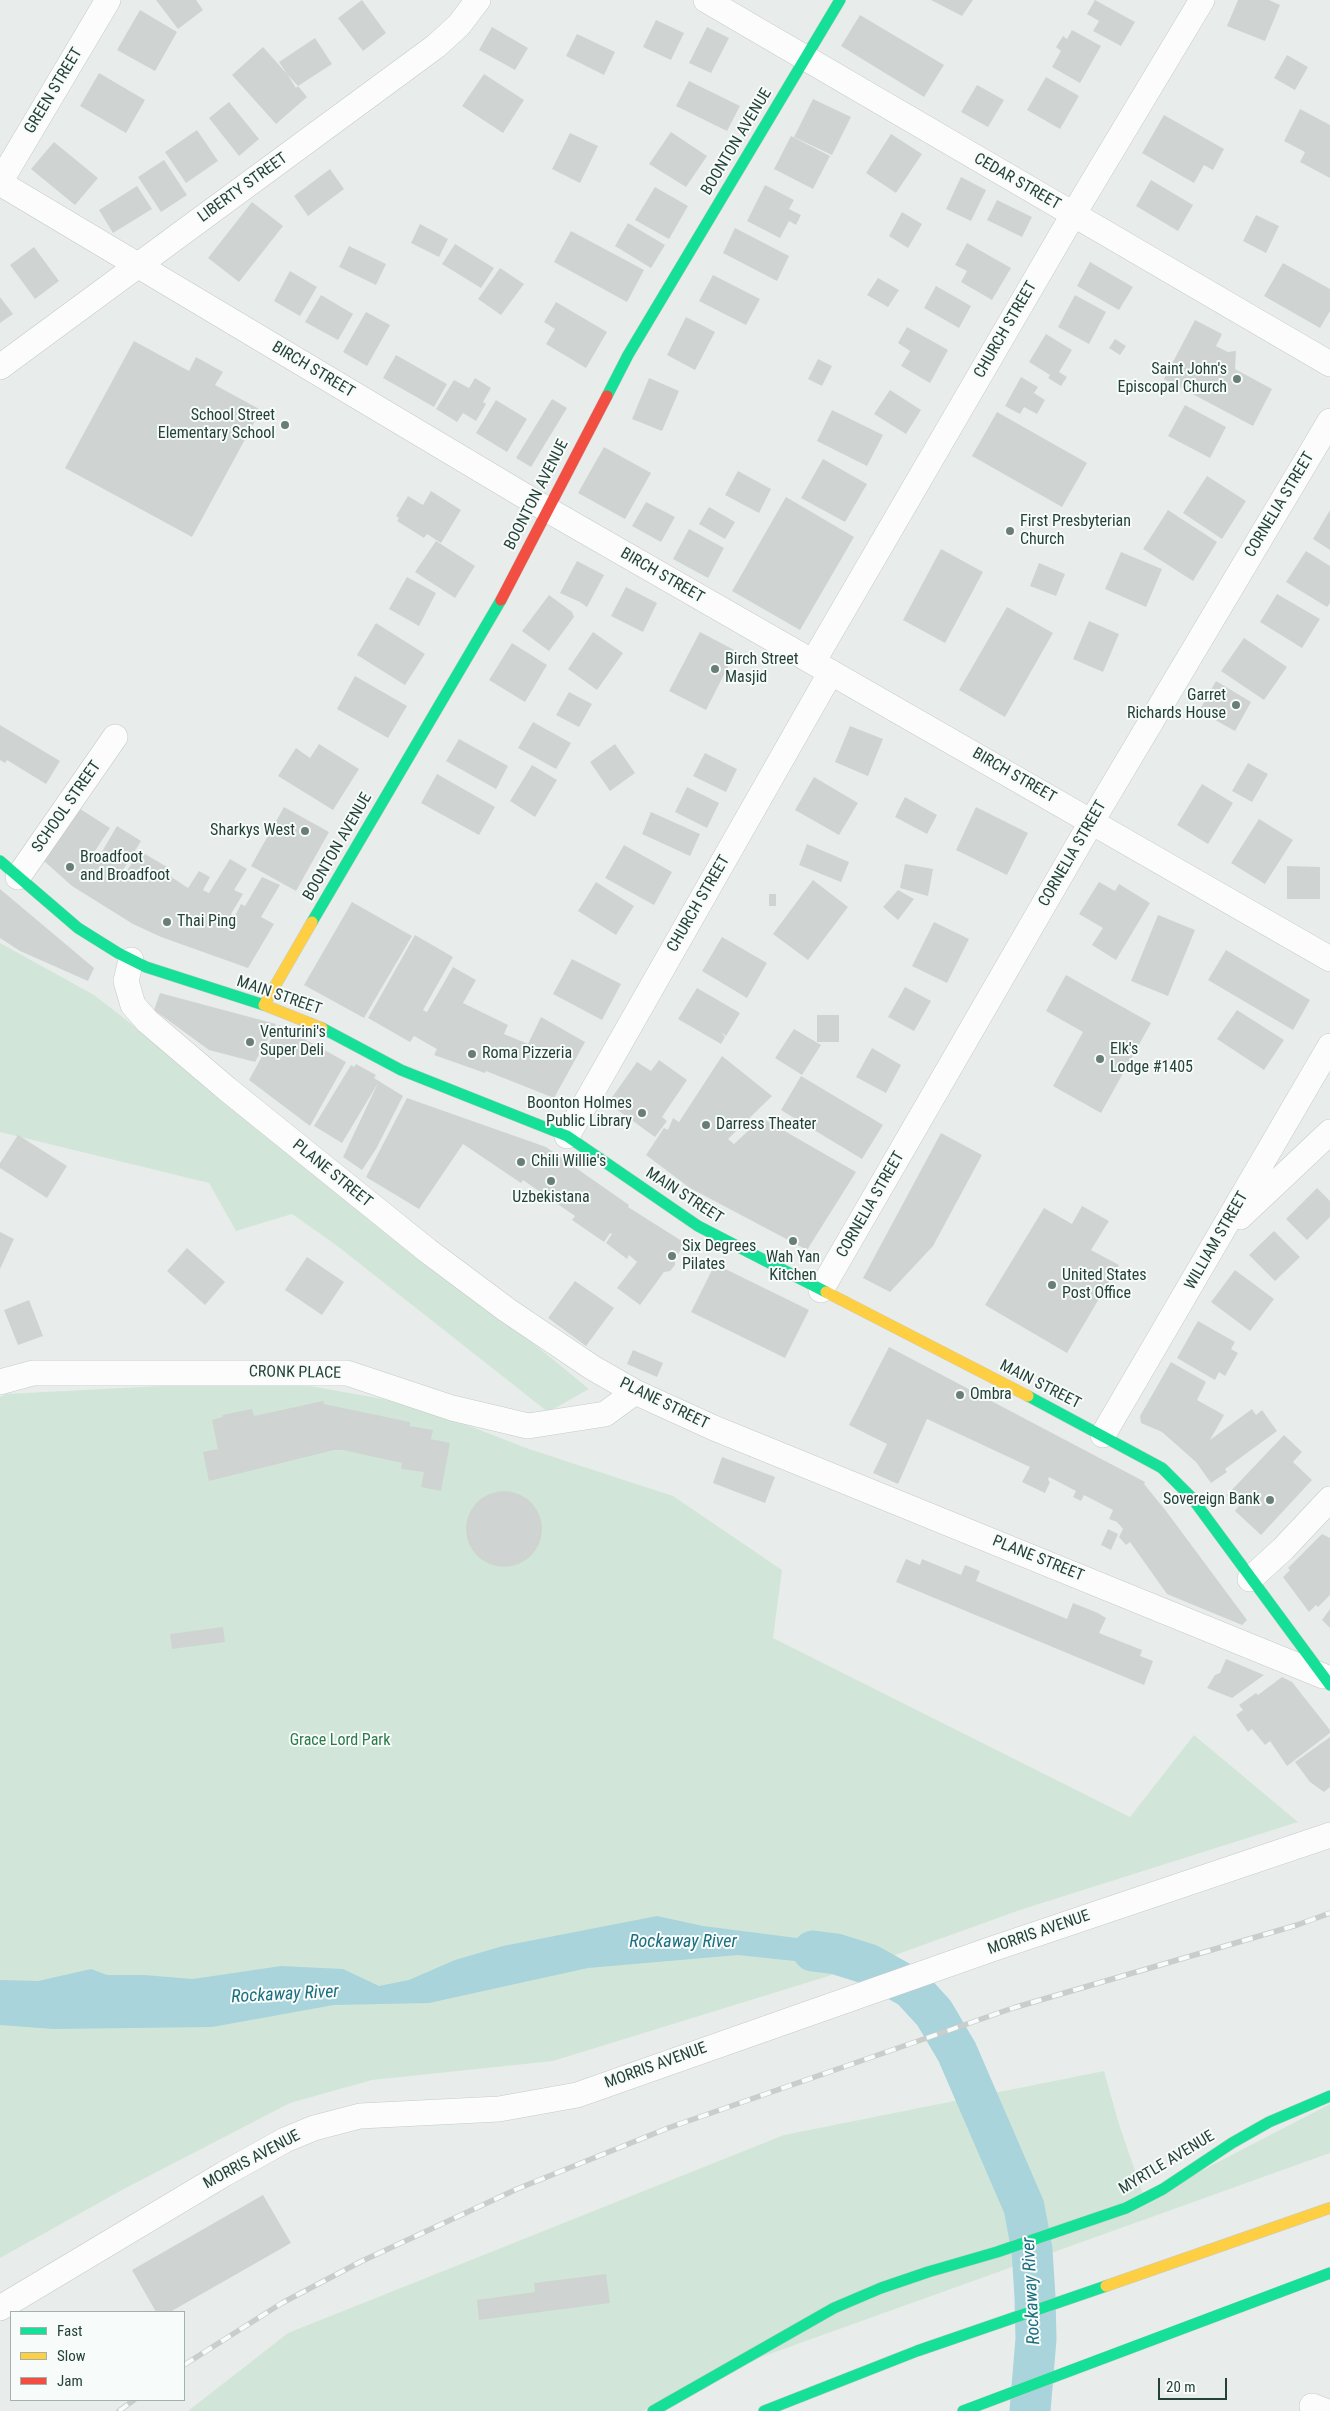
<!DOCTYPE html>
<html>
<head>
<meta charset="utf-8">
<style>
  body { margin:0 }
  #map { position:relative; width:1330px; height:2411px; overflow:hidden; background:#e8edeb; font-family:"Roboto Condensed",sans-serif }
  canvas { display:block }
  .legend { position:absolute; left:10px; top:2311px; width:175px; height:90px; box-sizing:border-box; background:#f7fbf9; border:1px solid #a3b1ad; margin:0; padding:6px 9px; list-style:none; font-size:15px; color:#24423a }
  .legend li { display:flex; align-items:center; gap:10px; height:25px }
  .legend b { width:25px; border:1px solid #a3b1ad }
  .scale { position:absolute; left:1158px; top:2378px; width:69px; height:22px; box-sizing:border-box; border:2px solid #24423a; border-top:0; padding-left:6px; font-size:15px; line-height:18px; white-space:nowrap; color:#24423a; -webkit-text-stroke:4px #f7fbf9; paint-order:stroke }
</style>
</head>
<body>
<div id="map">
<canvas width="1330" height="2411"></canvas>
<ul class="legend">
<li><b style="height:6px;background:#16e098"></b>Fast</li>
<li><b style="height:6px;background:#ffcf43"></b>Slow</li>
<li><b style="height:6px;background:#f24e42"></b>Jam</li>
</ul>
<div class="scale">20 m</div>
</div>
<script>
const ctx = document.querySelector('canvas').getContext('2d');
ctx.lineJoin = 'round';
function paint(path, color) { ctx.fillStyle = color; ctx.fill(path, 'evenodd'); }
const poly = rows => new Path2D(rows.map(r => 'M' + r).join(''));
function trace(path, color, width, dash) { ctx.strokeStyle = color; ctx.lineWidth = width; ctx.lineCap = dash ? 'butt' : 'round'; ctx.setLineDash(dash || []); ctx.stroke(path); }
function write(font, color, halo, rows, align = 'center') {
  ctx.font = font + ' "Roboto Condensed",sans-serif'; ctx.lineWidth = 4; ctx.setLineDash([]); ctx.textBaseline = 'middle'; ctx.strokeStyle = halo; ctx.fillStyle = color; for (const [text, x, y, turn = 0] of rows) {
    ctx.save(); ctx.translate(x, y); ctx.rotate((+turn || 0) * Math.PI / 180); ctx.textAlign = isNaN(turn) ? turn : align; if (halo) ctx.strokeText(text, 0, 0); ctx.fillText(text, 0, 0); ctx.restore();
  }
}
paint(poly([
  [0,943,94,995,352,1195,589,1389,548,1412,336,1245,292,1214,236,1231,209,1183,0,1132],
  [277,1380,416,1405,526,1448,673,1496,782,1570,773,1638,1130,1817,1194,1735,1298,1822,1020,1910,887,1958,553,2061,372,2080,290,2103,122,2190,0,2258,0,1397,6,1394],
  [1104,2071,1118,2121,1145,2200,1330,2104,1330,2153,764,2356,643,2411,188,2411,288,2333,784,2135]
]), '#d1e6d8');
paint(poly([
  [657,1916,703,1926,820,1941,887,1958,838,1973,804,1962,738,1955,588,1968,429,2003,334,2005,212,2027,53,2029,0,2025,0,1980,38,1981,91,1969,107,1975,144,1975,193,1979,281,1966,343,1969,379,1986,409,1980,455,1960,503,1946]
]), '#a9d4db');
trace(poly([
  [813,1951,836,1954,868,1964,911,1988,934,2013,957,2052,1024,2207,1032,2250,1035,2297,1036,2339,1030,2411]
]), '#a9d4db', 41);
paint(poly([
  [156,0,196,0,203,10,178,29],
  [362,0,386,33,363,51,338,18],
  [931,0,973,0,962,16],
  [1095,0,1135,22,1121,46,1093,31,1099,21,1087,14],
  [1238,0,1269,0,1280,5,1265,41,1227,26],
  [140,10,177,32,155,71,117,50],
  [860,15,944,65,924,97,841,46],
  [656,20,684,33,671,60,643,47],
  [492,27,528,48,515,70,479,50],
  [707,27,729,38,711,73,689,63],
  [1072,30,1101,46,1080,83,1052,67,1061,51,1056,47,1063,36,1067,39],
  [577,34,615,52,604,75,566,56],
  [315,38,332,64,298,86,287,74,296,88,298,86,307,97,276,124,232,75,263,47,287,74,279,62],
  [1287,55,1308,67,1295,90,1274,78],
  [99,73,145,100,126,133,80,106],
  [484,74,524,100,503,133,462,106],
  [1046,77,1079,96,1060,129,1027,110],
  [689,81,740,106,727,131,676,106],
  [977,85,1004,100,988,127,961,112],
  [813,99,851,117,832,155,794,137],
  [229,102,259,139,239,156,209,118],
  [1300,109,1330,125,1330,178,1300,162,1305,152,1284,141],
  [1164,115,1224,149,1213,170,1204,165,1194,183,1142,153],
  [197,130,218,161,186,183,165,152],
  [671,132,707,156,686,187,649,164],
  [570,133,598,146,580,183,552,169],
  [891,134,922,154,896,193,866,173],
  [791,136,830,156,813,189,774,169],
  [54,142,98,178,75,205,31,169],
  [164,160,187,195,161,212,138,177],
  [330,169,344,189,308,216,294,196],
  [961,177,986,190,971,221,946,209],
  [1151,180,1193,205,1178,231,1136,206],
  [765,185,794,200,789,209,801,215,796,225,789,221,780,238,747,221],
  [137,186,152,209,113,233,99,210],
  [655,187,688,206,669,239,635,220],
  [997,200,1032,217,1022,237,987,220],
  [252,202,283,226,239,282,208,258],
  [902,212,922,224,908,248,889,236],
  [1256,215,1279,226,1266,253,1243,241],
  [628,223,665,245,651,268,615,246],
  [420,224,448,239,439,257,411,243],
  [735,228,789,256,777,281,723,253],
  [571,231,644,270,627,302,554,262],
  [967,243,1011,268,992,300,961,282,967,271,955,265],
  [455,244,494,268,481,288,442,264],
  [349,246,386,264,376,285,339,267],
  [34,247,59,281,35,299,10,265],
  [1090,262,1133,287,1119,310,1077,286],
  [1283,263,1330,289,1330,311,1320,328,1264,296],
  [500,268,524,284,501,315,478,299],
  [290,271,317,287,300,316,274,301],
  [713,275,760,299,746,325,699,301],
  [878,278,899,290,888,307,867,295],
  [936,286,971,306,959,328,924,308],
  [321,295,353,314,338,340,305,322],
  [1075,295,1106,312,1089,344,1058,327],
  [0,297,13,314,0,323],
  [556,302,607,332,586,368,546,344,555,329,544,322],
  [366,312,390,325,367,366,343,352],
  [686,317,715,332,695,370,667,355],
  [1195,320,1222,334,1216,346,1228,352,1236,351,1235,369,1272,389,1253,426,1164,379],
  [907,327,948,350,930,383,901,366,910,351,898,343],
  [1046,334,1072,350,1059,372,1067,377,1061,386,1048,378,1050,375,1029,362],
  [1115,339,1126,346,1120,355,1109,348],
  [134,341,189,371,196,357,223,372,215,385,261,410,192,537,65,468],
  [396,355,447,384,434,407,383,378],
  [818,359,832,366,822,386,808,379],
  [1021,377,1038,387,1034,393,1045,400,1037,414,1024,407,1020,414,1005,406],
  [475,378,491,388,483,402,486,404,476,421,463,413,457,422,436,409,454,380,469,388],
  [649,378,679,391,662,431,632,419],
  [890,390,921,410,906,434,874,414],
  [552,399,567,408,531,467,516,458],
  [496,400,527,419,507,452,476,433],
  [1185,405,1226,427,1210,458,1168,436],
  [832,410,883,435,867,466,817,441],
  [997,412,1087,463,1062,507,972,456],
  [604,447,651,473,625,519,578,493],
  [823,459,867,484,845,522,801,498],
  [738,471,771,489,759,513,725,495],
  [1207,476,1246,501,1222,539,1183,513],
  [431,491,461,510,441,543,427,534,424,538,397,521,399,518,396,516,408,496,423,505],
  [786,497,854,537,800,630,732,591],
  [646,502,675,517,661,542,632,526],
  [709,507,735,522,725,539,699,524],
  [1168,510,1217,542,1193,581,1143,549],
  [1330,510,1330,550,1313,539],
  [689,529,724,548,708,578,673,559],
  [436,541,475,566,455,598,415,572],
  [941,549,983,572,945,643,903,620],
  [1306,551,1330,566,1330,603,1327,607,1286,582],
  [1121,552,1162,569,1146,607,1105,589],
  [577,561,604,575,587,607,580,602,560,593],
  [1039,563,1065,574,1056,596,1030,586],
  [407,577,436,593,419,626,389,609],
  [626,587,657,603,643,632,611,616],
  [1277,594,1320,619,1302,648,1260,622],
  [549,595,572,612,574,617,549,651,522,631],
  [1007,607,1053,633,1005,717,959,690],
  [1089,621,1119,634,1103,672,1073,659],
  [376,623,425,654,405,685,357,655],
  [593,632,623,653,597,690,568,669],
  [700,632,736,651,706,710,669,691],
  [1244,638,1287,667,1264,700,1221,671],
  [512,643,547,665,525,702,489,680],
  [355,676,407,706,388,738,337,709],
  [1216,681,1251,702,1235,731,1199,711],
  [569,692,592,704,579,727,556,715],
  [533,722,571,743,556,769,518,748],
  [0,725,60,761,46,784,7,760,5,763,0,760],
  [850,726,883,739,868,776,835,762],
  [459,739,508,766,496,789,446,761],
  [319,744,359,769,333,810,278,776,296,748,310,758],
  [615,744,635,773,610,791,590,762],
  [705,753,737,769,726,792,693,776],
  [1248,763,1268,774,1252,802,1232,791],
  [532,765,557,780,535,817,510,801],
  [437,774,495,807,479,835,421,803],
  [814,777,858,803,839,835,795,810],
  [1202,784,1233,803,1208,844,1177,825],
  [687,787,719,803,707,828,675,812],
  [905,797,937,815,927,834,895,817],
  [77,807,110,828,91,857,100,855,117,826,141,841,123,870,126,872,140,851,167,867,164,872,188,888,199,871,210,877,203,890,209,893,230,859,247,869,234,890,243,894,231,914,235,916,241,904,245,906,262,877,280,885,261,917,274,924,248,968,161,937,133,924,72,886,44,861],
  [284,807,329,832,296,891,251,866],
  [976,807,1028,833,1007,875,956,850],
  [651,812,700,834,690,856,642,834],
  [1259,819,1293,840,1265,884,1231,863],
  [807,844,849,862,841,882,799,865],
  [624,845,672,872,654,905,605,878],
  [905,864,933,869,928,896,900,888],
  [1287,866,1320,867,1320,899,1287,899],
  [813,880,848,907,808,960,773,934],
  [596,882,634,906,616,935,578,911],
  [1099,882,1115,891,1119,884,1150,903,1116,960,1092,945,1103,928,1079,914],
  [0,889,94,968,88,981,20,951,0,938],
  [898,890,914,899,898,920,883,907],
  [769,894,776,894,776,906,769,906],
  [352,902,412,936,364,1018,304,985],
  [1158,915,1195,930,1168,996,1131,981],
  [934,922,969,939,947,983,912,966],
  [415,935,453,957,423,1010,427,1012,453,967,476,980,463,1003,508,1025,504,1034,528,1044,541,1017,585,1042,554,1098,486,1071,485,1073,434,1055,437,1049,414,1036,410,1042,368,1018],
  [722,937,767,963,747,998,702,971],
  [1226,950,1310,1000,1293,1030,1208,980],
  [572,959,621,984,602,1020,553,994],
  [1066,975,1151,1023,1101,1113,1053,1086,1083,1032,1046,1011],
  [905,987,931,1001,914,1031,888,1017],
  [697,988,740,1013,726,1036,721,1032,725,1037,721,1044,678,1019],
  [160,993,276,1024,255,1062,209,1050,154,1010],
  [1237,1010,1284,1040,1264,1070,1217,1039],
  [817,1015,839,1015,839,1042,817,1042],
  [279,1025,346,1062,310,1126,249,1080],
  [794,1029,821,1045,802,1075,775,1058],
  [872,1048,901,1065,886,1093,856,1077],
  [722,1056,772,1096,728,1139,734,1144,762,1118,856,1172,807,1250,690,1188,646,1155,664,1128,668,1130,673,1118,679,1122],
  [659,1060,687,1080,662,1117,667,1121,655,1137,608,1103,637,1062,651,1071],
  [356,1064,376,1075,374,1078,403,1096,376,1149,362,1170,343,1157,378,1083,342,1143,314,1126,351,1065,354,1067],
  [801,1076,883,1125,862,1159,781,1110],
  [407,1098,546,1147,629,1205,628,1207,685,1243,675,1259,675,1265,670,1271,664,1272,640,1305,617,1288,637,1262,629,1255,627,1259,606,1243,612,1234,610,1233,604,1242,572,1220,575,1216,523,1180,521,1183,463,1144,419,1209,366,1177],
  [941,1133,982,1155,933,1246,890,1292,863,1278],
  [18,1135,67,1166,47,1198,0,1168,0,1163],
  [1317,1188,1330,1201,1330,1217,1307,1240,1286,1219],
  [1082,1206,1109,1221,1091,1250,1119,1265,1067,1353,985,1305,1044,1208,1072,1224],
  [1274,1231,1300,1257,1275,1281,1249,1255],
  [0,1232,14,1239,0,1269],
  [187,1248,225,1282,205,1305,167,1271],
  [307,1257,344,1282,322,1315,285,1290],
  [715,1264,809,1310,785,1358,691,1312],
  [1235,1270,1274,1299,1250,1331,1211,1302],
  [575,1281,614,1308,586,1346,548,1318],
  [29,1300,43,1336,18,1345,4,1310],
  [1198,1321,1235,1342,1231,1349,1238,1353,1225,1376,1219,1372,1215,1380,1177,1358],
  [889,1347,1145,1482,1144,1484,1166,1511,1247,1620,1242,1625,1167,1594,1130,1542,1126,1545,1119,1537,1123,1529,1117,1522,1109,1519,1113,1510,1084,1495,1081,1501,1073,1497,1076,1491,1049,1477,1048,1480,1050,1482,1045,1493,1022,1482,1030,1467,927,1419,898,1484,873,1473,887,1444,849,1425],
  [633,1350,663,1363,657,1377,627,1364],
  [1171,1362,1206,1382,1197,1400,1224,1415,1210,1440,1252,1409,1256,1415,1262,1410,1277,1431,1225,1469,1227,1472,1211,1483,1196,1462,1162,1432,1141,1423,1140,1416],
  [323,1401,324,1404,410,1422,410,1426,433,1430,431,1439,450,1443,441,1491,421,1487,424,1472,401,1469,402,1463,343,1450,334,1450,209,1481,203,1452,218,1449,212,1420,223,1417,222,1415,252,1409,254,1416],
  [1284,1435,1302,1452,1293,1462,1312,1480,1261,1535,1235,1511,1239,1506,1227,1495],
  [722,1457,775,1477,765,1503,713,1483],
  '466 1529a38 38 0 1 1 76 0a38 38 0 1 1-76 0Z',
  [1108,1529,1118,1534,1111,1550,1101,1545],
  [1322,1534,1330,1538,1330,1595,1318,1607,1316,1605,1309,1612,1283,1577,1290,1570,1288,1568],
  [906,1559,920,1565,922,1559,961,1575,965,1565,980,1571,976,1581,1067,1619,1073,1603,1098,1613,1106,1618,1099,1633,1142,1650,1140,1656,1153,1661,1144,1685,896,1582],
  [1330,1609,1330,1628,1322,1620],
  [223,1627,225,1642,172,1649,170,1634],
  [1226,1659,1264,1675,1232,1698,1207,1688,1215,1675,1220,1673],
  [1282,1677,1292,1682,1330,1730,1330,1733,1287,1766,1270,1741,1265,1745,1252,1729,1248,1732,1236,1715,1243,1710,1239,1705,1256,1693,1258,1695],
  [1330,1737,1330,1787,1324,1792,1310,1782,1295,1762],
  [263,2195,291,2243,170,2312,156,2312,132,2270],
  [606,2274,610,2303,479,2320,477,2300,535,2292,534,2283]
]), '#cfd4d2');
const street = poly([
  [706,0,1330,364],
  [0,182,108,0],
  [0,183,548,510,1330,959],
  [0,367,436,46,459,25,478,0],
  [813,662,1073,215,1202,0],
  [18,877,115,737],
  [131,960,126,981,133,1005,147,1021,227,1089,428,1251,507,1310,593,1368,635,1392,714,1428,1323,1676],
  [567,1136,831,672],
  [1240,1217,1330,1132],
  [821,1290,1092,821,1330,421],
  [0,1382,33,1373,347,1373,452,1408,528,1426,605,1414,635,1392],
  [1103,1435,1330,1046],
  [1250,1579,1283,1549,1330,1499],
  [0,2308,224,2174,285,2140,314,2128,360,2116,499,2109,577,2095,992,1949,1330,1835],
  [1312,2406,1325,2411]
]);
const fast = poly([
  [607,396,628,355,840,0],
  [0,861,78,928,118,953,146,967,264,1005],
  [312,922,501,600],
  [322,1028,401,1070,567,1136,698,1226,826,1292],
  [1028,1396,1162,1468,1192,1498,1330,1685],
  [928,2272,997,2252,1126,2208,1163,2189,1232,2143,1269,2122,1330,2096],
  [653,2411,834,2308,881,2288,928,2272],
  [764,2411,917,2351,1106,2286],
  [963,2411,1330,2273]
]);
const slow = poly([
  [312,922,264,1005,322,1028],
  [826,1292,1028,1396],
  [1106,2286,1330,2208]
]);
const jam = poly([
  [501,600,607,396]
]);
trace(street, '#c5cac8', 26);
trace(fast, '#c3cbc8', 12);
trace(slow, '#c3cbc8', 12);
trace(jam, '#c3cbc8', 12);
trace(street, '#fcfcfc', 25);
trace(fast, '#16e098', 11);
trace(slow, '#ffcf43', 11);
trace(jam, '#f24e42', 11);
const rail = poly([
  [184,2365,282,2303,360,2262,517,2189,668,2128,1013,2008,1297,1925,1330,1913],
  [119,2411,134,2400]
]);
trace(rail, '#c9cdcc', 5.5);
trace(rail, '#f7fbf9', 4, [11]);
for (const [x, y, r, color] of [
  [1237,379,5,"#697e78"],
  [285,425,5,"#697e78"],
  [1010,531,5,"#697e78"],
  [715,669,5,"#697e78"],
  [1236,705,5,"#697e78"],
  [305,831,5,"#697e78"],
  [70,867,5,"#697e78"],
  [167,922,5,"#697e78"],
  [250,1042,5,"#697e78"],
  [472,1054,5,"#697e78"],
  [1100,1059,5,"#697e78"],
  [642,1113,5,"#697e78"],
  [706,1125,5,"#697e78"],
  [521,1162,5,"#697e78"],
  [551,1181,5,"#697e78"],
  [793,1241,5,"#697e78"],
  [672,1256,5,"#697e78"],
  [1052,1285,5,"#697e78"],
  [960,1395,5,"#697e78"],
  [1270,1500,5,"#697e78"]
]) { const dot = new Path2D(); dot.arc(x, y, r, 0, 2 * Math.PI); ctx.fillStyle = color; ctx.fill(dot); trace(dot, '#f7fbf9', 2); }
write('16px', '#24423a', '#f7fbf9', [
  ["GREEN STREET",54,91,-59],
  ["BOONTON AVENUE",737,142,-59],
  ["CEDAR STREET",1017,182,30],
  ["LIBERTY STREET",243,188,-36],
  ["CHURCH STREET",1006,330,-60],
  ["BIRCH STREET",313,370,31],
  ["BOONTON AVENUE",537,495,-63],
  ["CORNELIA STREET",1280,505,-59],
  ["BIRCH STREET",662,576,30],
  ["BIRCH STREET",1014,776,30],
  ["SCHOOL STREET",67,807,-55],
  ["BOONTON AVENUE",338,847,-60],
  ["CORNELIA STREET",1073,854,-60],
  ["CHURCH STREET",699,904,-60],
  ["MAIN STREET",279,996,19],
  ["PLANE STREET",332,1174,39],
  ["MAIN STREET",684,1196,33],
  ["CORNELIA STREET",871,1205,-60],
  ["WILLIAM STREET",1217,1241,-60],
  ["CRONK PLACE",295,1373,1],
  ["MAIN STREET",1040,1385,27],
  ["PLANE STREET",664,1404,26],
  ["PLANE STREET",1038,1559,22],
  ["MORRIS AVENUE",1039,1933,-19],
  ["MORRIS AVENUE",656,2066,-20],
  ["MORRIS AVENUE",252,2160,-28],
  ["MYRTLE AVENUE",1167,2163,-31]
]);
write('16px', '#24423a', '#f7fbf9', [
  ["Saint John's",1227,370,"right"],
  ["Episcopal Church",1227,388,"right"],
  ["School Street",275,416,"right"],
  ["Elementary School",275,434,"right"],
  ["First Presbyterian",1020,522],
  ["Church",1020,540],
  ["Birch Street",725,660],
  ["Masjid",725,678],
  ["Garret",1226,696,"right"],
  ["Richards House",1226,714,"right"],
  ["Sharkys West",295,831,"right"],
  ["Broadfoot",80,858],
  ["and Broadfoot",80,876],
  ["Thai Ping",177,922],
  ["Venturini's",260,1033],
  ["Super Deli",260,1051],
  ["Elk's",1110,1050],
  ["Lodge #1405",1110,1068],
  ["Roma Pizzeria",482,1054],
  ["Boonton Holmes",632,1104,"right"],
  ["Public Library",632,1122,"right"],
  ["Darress Theater",716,1125],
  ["Chili Willie's",531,1162],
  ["Uzbekistana",551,1198,"center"],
  ["Six Degrees",682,1247],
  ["Pilates",682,1265],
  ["Wah Yan",793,1258,"center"],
  ["Kitchen",793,1276,"center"],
  ["United States",1062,1276],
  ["Post Office",1062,1294],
  ["Ombra",970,1395],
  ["Sovereign Bank",1260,1500,"right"]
], 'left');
write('16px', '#2d7a4b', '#f7fbf9', [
  ["Grace Lord Park",340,1741]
]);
write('italic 18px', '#1c6f80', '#f7fbf9', [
  ["Rockaway River",683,1942],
  ["Rockaway River",285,1995,-3],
  ["Rockaway River",1032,2291,-93]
]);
</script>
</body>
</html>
